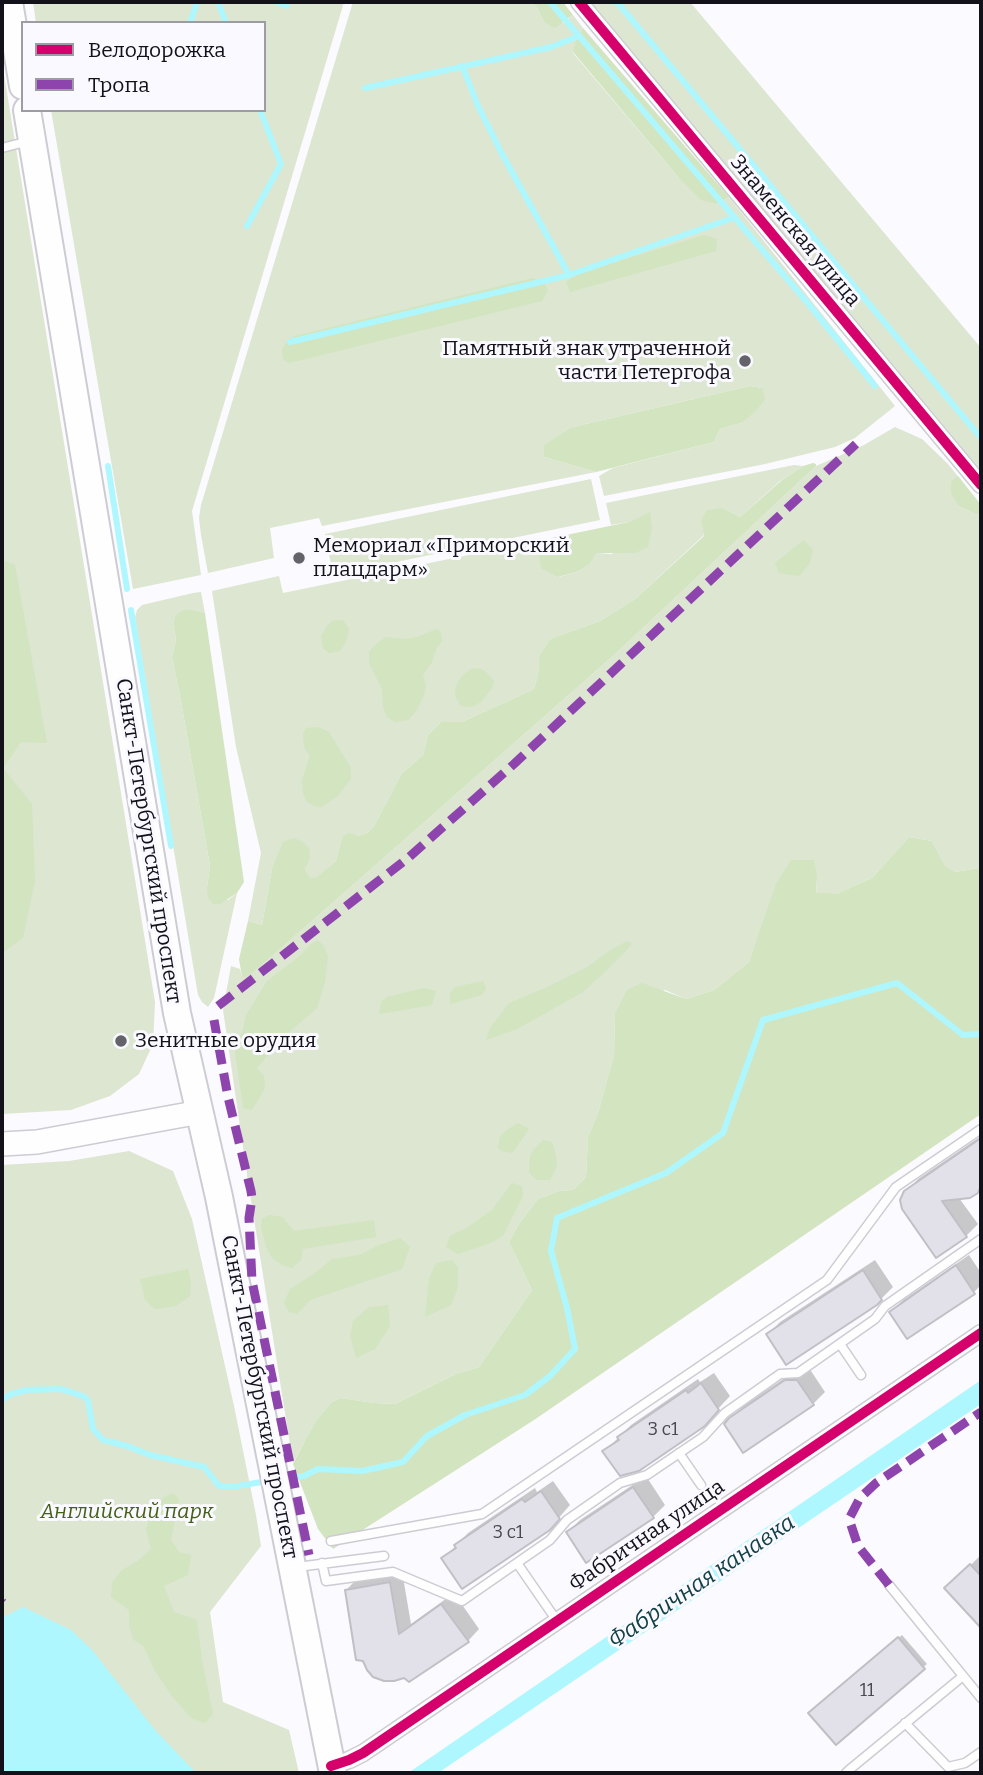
<!DOCTYPE html>
<html>
<head>
<meta charset="utf-8">
<style>
  body { margin:0 }
  #map { position:relative; width:983px; height:1775px; overflow:hidden; background:#fbfafe; font-family:Bitter,serif }
  canvas { display:block }
  .frame { position:absolute; inset:0; border:4px solid #13111a; pointer-events:none }
  .legend { position:absolute; left:21px; top:21px; width:245px; height:91px; box-sizing:border-box; background:#faf9ff; border:2px solid #9e9ca3; margin:0; padding:9px 12px; list-style:none; font-size:21px; color:#13111a }
  .legend li { display:flex; align-items:center; gap:14px; height:35px }
  .legend b { width:35px; border:2px solid #9e9ca3 }
</style>
</head>
<body>
<div id="map">
<canvas width="983" height="1775"></canvas>
<div class="frame"></div>
<ul class="legend">
<li><b style="height:9px;background:#d6006c"></b>Велодорожка</li>
<li><b style="height:9px;background:#8e44ad"></b>Тропа</li>
</ul>
</div>
<script>
const ctx = document.querySelector('canvas').getContext('2d');
ctx.lineJoin = 'round';
function paint(path, color) { ctx.fillStyle = color; ctx.fill(path, 'evenodd'); }
const poly = rows => new Path2D(rows.map(r => 'M' + r).join(''));
function trace(path, color, width, dash) { ctx.strokeStyle = color; ctx.lineWidth = width; ctx.lineCap = dash ? 'butt' : 'round'; ctx.setLineDash(dash || []); ctx.stroke(path); }
function write(font, color, halo, rows, align = 'center') {
  ctx.font = font + ' Bitter,serif'; ctx.lineWidth = 6; ctx.setLineDash([]); ctx.textBaseline = 'middle'; ctx.strokeStyle = halo; ctx.fillStyle = color; for (const [text, x, y, turn = 0] of rows) {
    ctx.save(); ctx.translate(x, y); ctx.rotate((+turn || 0) * Math.PI / 180); ctx.textAlign = isNaN(turn) ? turn : align; if (halo) ctx.strokeText(text, 0, 0); ctx.fillText(text, 0, 0); ctx.restore();
  }
}
paint(poly([
  [33,2,344,2,192,511,201,575,133,589,51,110,264,110,264,23,36,23],
  [353,2,531,2,537,8,544,22,564,23,573,15,583,28,576,38,573,53,679,178,717,204,729,197,895,406,855,438,835,447,765,464,604,496,599,476,613,468,714,442,720,429,741,423,762,388,750,386,573,427,544,457,596,472,322,526,319,518,270,528,274,558,208,573,201,535,199,518,201,505],
  [591,2,690,2,981,348,981,470],
  [2,62,155,1002,153,1044,139,1074,110,1096,71,1110,2,1114],
  [895,427,922,439,948,464,981,505,981,862,979,868,955,872,945,865,932,841,909,837,872,878,836,894,816,894,817,878,763,924,749,962,714,990,686,999,665,990,615,1014,614,1055,598,1113,588,1137,586,1177,573,1190,559,1191,538,1199,518,1225,509,1242,532,1290,479,1367,456,1374,395,1404,375,1403,340,1398,332,1402,318,1418,306,1438,293,1463,248,1181,223,1010,231,966,240,969,242,977,253,973,613,656,816,466,864,445],
  [794,465,803,466,780,481,740,517,723,508,701,521,704,535,635,599,600,621,550,639,539,656,538,675,534,689,462,722,441,722,428,735,423,755,402,773,374,826,367,833,358,836,342,837,336,861,316,879,310,877,305,870,310,859,272,869,262,925,248,921,261,853,236,747,212,591,279,576,283,593,542,540,539,554,559,577,579,571,590,564,597,553,612,554,649,513,629,522,611,525,606,503],
  [591,479,600,520,333,575,325,534],
  [201,592,205,613,190,609,175,616,173,624,176,639,172,657,181,701,210,866,207,887,228,900,237,893,214,998,208,1007,202,1002,198,995,135,617,137,610,142,605,193,593],
  [129,1151,173,1171,192,1219,234,1406,256,1515,261,1546,210,1612,223,1702,289,1730,299,1773,2,1773,2,1165,69,1161]
]), '#dce6d0');
paint(poly([
  [531,2,563,2,573,15,555,28,544,22,537,8],
  [583,28,729,197,717,204,701,200,679,178,573,52,576,38],
  [704,235,717,239,716,251,570,292,566,282,579,273],
  [533,278,544,282,548,291,542,301,289,363,283,359,282,350,287,341,295,336],
  [750,386,762,388,765,399,756,411,741,423,720,429,714,442,596,472,544,457,544,445,573,427],
  [813,463,816,464,816,466,613,656,253,973,246,977,242,977,239,959,248,921,262,925,272,869,283,842,294,838,303,842,309,848,310,859,305,870,310,877,316,878,336,861,342,837,348,833,358,836,367,833,374,826,402,773,423,755,428,735,441,722,462,722,534,689,538,675,539,656,550,639,600,621,635,599,704,536,701,521,707,510,723,508,740,517,782,480,803,466],
  [958,476,981,505,981,512,977,514,958,505,951,493,951,482],
  [650,512,652,529,648,547,635,553,597,553,590,564,579,571,558,577,541,568,539,554,542,540,629,522],
  [804,540,813,550,810,563,799,576,779,573,775,563],
  [2,560,15,565,47,743,21,742,3,768,32,804,35,881,23,938,2,953],
  [190,609,205,613,244,882,237,893,220,904,213,904,208,897,207,887,210,866,181,701,172,657,176,639,173,624,175,616,182,611],
  [343,620,349,629,347,640,340,651,329,653,323,648,321,636,327,626,333,621],
  [437,629,441,632,442,641,437,647,432,662,423,675,426,687,423,698,416,711,408,720,395,722,387,717,383,707,382,689,369,663,369,652,376,644,386,637,405,639,417,637],
  [479,668,485,671,494,681,492,688,481,702,472,707,461,706,456,698,455,690,458,682,463,675,471,669],
  [318,727,329,732,351,768,351,779,338,796,321,807,314,806,307,802,303,793,302,780,310,756,304,747,303,733,306,728],
  [909,837,932,841,945,865,955,872,979,868,981,862,981,1114,534,1420,333,1549,318,1529,293,1464,306,1438,318,1418,332,1402,340,1398,375,1403,395,1404,456,1374,479,1367,532,1290,509,1242,518,1225,538,1199,559,1191,573,1190,586,1177,588,1137,598,1113,614,1055,615,1014,627,990,642,983,686,999,714,990,749,962,776,884,791,860,814,860,817,878,816,893,836,894,872,878],
  [318,940,323,945,328,956,325,982,317,1008,280,1040,257,1068,264,1076,265,1088,252,1110,243,1108,234,1044,242,1033,246,1015,267,981,300,956,311,944],
  [627,941,632,944,609,968,583,992,517,1029,486,1040,490,1028,509,1003,545,988,589,966,609,951],
  [483,981,486,989,482,995,450,1004,450,993,455,987],
  [424,988,436,991,432,1005,379,1014,381,1002,387,997],
  [518,1123,529,1129,512,1153,502,1151,498,1148,500,1136,507,1130],
  [543,1140,552,1142,556,1156,557,1166,550,1180,536,1180,529,1172,530,1156,534,1149],
  [512,1183,522,1186,523,1196,503,1236,488,1244,458,1254,446,1247,450,1236,468,1227,492,1210],
  [269,1215,282,1217,294,1231,374,1220,376,1237,303,1249,301,1260,292,1268,282,1265,272,1258,266,1247,261,1227,262,1219],
  [400,1238,410,1247,402,1269,310,1300,297,1314,289,1312,284,1303,290,1289,314,1274,332,1259,359,1255,379,1245],
  [452,1260,458,1268,458,1287,451,1305,425,1317,429,1279,436,1263],
  [188,1269,191,1283,190,1296,176,1306,155,1309,145,1300,140,1279],
  [388,1305,390,1326,375,1349,356,1358,350,1336,353,1321,369,1307],
  [173,1493,179,1500,171,1540,179,1552,191,1555,188,1575,164,1586,174,1612,197,1620,202,1660,213,1714,205,1723,191,1718,171,1695,154,1669,144,1647,133,1639,129,1625,129,1610,111,1597,112,1583,122,1570,138,1561,151,1549,146,1530,150,1516,157,1504,166,1496]
]), '#d3e4c0');
paint(poly([
  [981,1380,981,1404,438,1773,408,1773],
  [23,1607,71,1630,92,1650,155,1730,196,1773,2,1773,2,1618]
]), '#aff7fe');
paint(poly([
  [981,1136,981,1187,977,1192,959,1198,978,1224,966,1236,906,1192,918,1179],
  [969,1255,981,1273,981,1285,974,1292,907,1337,891,1312,903,1300],
  [875,1260,893,1287,876,1304,768,1334,780,1322],
  [809,1368,825,1392,813,1404,743,1451,726,1424,743,1406,798,1369],
  [714,1373,730,1396,716,1411,605,1451,631,1425,698,1379,700,1382],
  [646,1476,665,1505,653,1517,568,1532,580,1520],
  [553,1481,570,1505,549,1529,443,1559,468,1533,535,1488,537,1492],
  [981,1555,981,1626,947,1588],
  [402,1571,411,1624,454,1593,479,1629,468,1641,404,1676,346,1590,358,1578],
  [902,1635,927,1664,836,1742,811,1713]
]), '#0003');
trace(poly([
  [218,2,226,23],
  [277,2,287,6],
  [550,2,806,301,875,386],
  [617,2,981,438],
  [190,23,197,2],
  [463,68,478,106,502,154,569,275,733,218],
  [365,88,551,47,579,36],
  [247,226,281,164,260,110],
  [290,342,569,275],
  [108,466,127,589],
  [131,610,171,846],
  [2,1400,11,1394,27,1390,59,1389,68,1391,85,1397,88,1401,93,1429,103,1440,127,1446,150,1455,204,1467,219,1486,237,1486,268,1481],
  [282,1479,304,1476,318,1469,362,1471,403,1462,427,1436,465,1415,525,1395,550,1376,575,1349,567,1308,551,1251,557,1218,666,1173,723,1133,763,1020,897,983,963,1035,981,1034]
]), '#aff7fe', 6);
const building = poly([
  [981,1138,981,1185,978,1193,970,1198,942,1201,967,1237,936,1258,902,1209,900,1200,904,1191,981,1138],
  [956,1265,975,1294,907,1339,889,1312,956,1265],
  [863,1270,882,1300,877,1305,786,1365,766,1334,863,1270],
  [785,1380,797,1380,814,1405,743,1453,724,1424,729,1418,785,1380],
  [701,1383,719,1410,705,1426,639,1471,620,1476,602,1451,619,1440,617,1437,686,1390,688,1393,701,1383],
  [633,1487,654,1518,586,1563,566,1532,633,1487],
  [541,1491,560,1519,550,1530,462,1589,441,1558,456,1548,454,1545,522,1499,525,1502,541,1491],
  [970,1564,981,1576,981,1628,944,1588,970,1564],
  [390,1582,399,1634,441,1604,469,1642,409,1682,404,1678,394,1681,384,1681,373,1677,367,1670,363,1661,356,1660,345,1590,390,1582],
  [898,1637,925,1669,836,1745,808,1713,898,1637]
]);
paint(building, '#e2e0e9');
trace(building, '#c1bfc6', 2);
const lane = poly([
  [2,148,29,141],
  [840,1344,861,1375],
  [679,1453,701,1485],
  [331,1541,482,1514,827,1280,896,1187,981,1129],
  [322,1563,326,1581,393,1572,462,1601,550,1540,567,1520,620,1483,647,1475,703,1437,725,1413,780,1374,798,1373,875,1319,885,1306,981,1239],
  [517,1563,557,1621],
  [297,1567,384,1556],
  [889,1585,981,1698],
  [905,1723,948,1767,965,1763,981,1752],
  [846,1773,849,1770,963,1676]
]);
const street = poly([
  [579,2,981,485],
  [331,1766,349,1760,363,1753,981,1333]
]);
const secondary = poly([
  [2,1144,37,1142,200,1112]
]);
const primary = poly([
  [9,2,23,86],
  [27,110,177,1013,219,1197,333,1773]
]);
trace(lane, '#cdccd3', 11);
trace(street, '#cdccd3', 19);
trace(secondary, '#cdccd3', 26);
trace(primary, '#cdccd3', 30);
trace(lane, '#fefeff', 8);
trace(street, '#fefeff', 16);
trace(secondary, '#fefeff', 23);
trace(primary, '#fefeff', 26);
trace(poly([
  [218,1006,408,858,514,764,856,444],
  [214,1020,228,1097,251,1191,252,1198,249,1218,252,1281,309,1555],
  [889,1585,858,1546,849,1519,860,1498,876,1483,981,1412],
  [2,1602,3,1603]
]), '#8e44ad', 9, [18, 9]);
trace(poly([
  [579,2,981,485],
  [331,1766,349,1760,363,1753,981,1333]
]), '#d6006c', 10);
for (const [x, y, r, color] of [
  [745,361,7,"#64636a"],
  [299,558,7,"#64636a"],
  [121,1041,7,"#64636a"]
]) { const dot = new Path2D(); dot.arc(x, y, r, 0, 2 * Math.PI); ctx.fillStyle = color; ctx.fill(dot); trace(dot, '#faf9ff', 2.5); }
write('18px', '#494750', null, [
  ["3 с1",663,1430],
  ["3 с1",508,1533],
  ["11",867,1691]
]);
write('21px', '#13111a', '#faf9ff', [
  ["Знаменская улица",795,231,50],
  ["Санкт-Петербургский проспект",148,841,81],
  ["Санкт-Петербургский проспект",259,1397,79],
  ["Фабричная улица",647,1536,-34]
]);
write('21px', '#13111a', '#faf9ff', [
  ["Памятный знак утраченной",731,349,"right"],
  ["части Петергофа",731,373,"right"],
  ["Мемориал «Приморский",313,546],
  ["плацдарм»",313,570],
  ["Зенитные орудия",135,1041]
], 'left');
write('italic 21px', '#456019', '#faf9ff', [
  ["Английский парк",127,1512]
]);
write('italic 23px', '#104145', '#faf9ff', [
  ["Фабричная канавка",702,1582,-34]
]);
</script>
</body>
</html>
